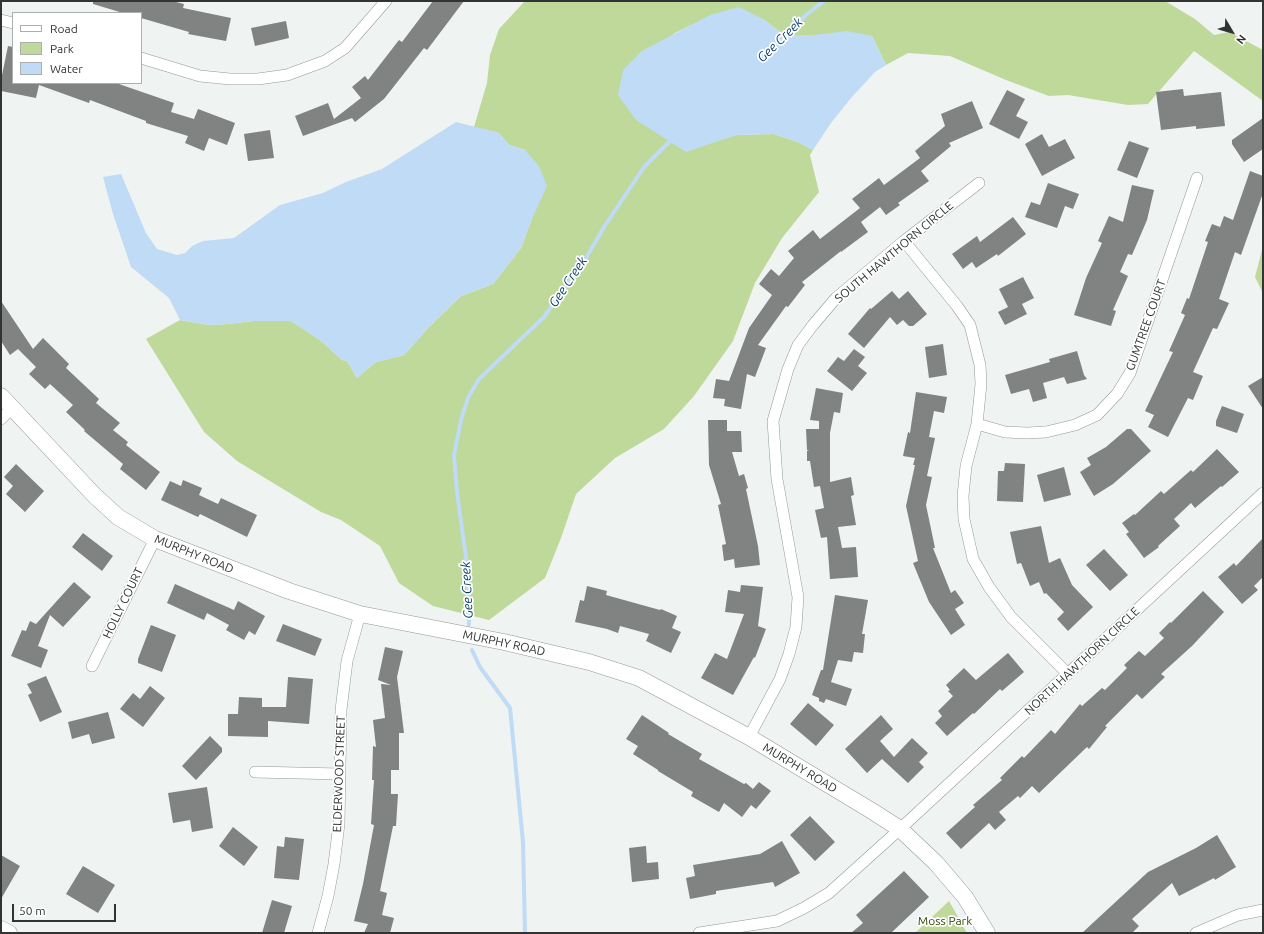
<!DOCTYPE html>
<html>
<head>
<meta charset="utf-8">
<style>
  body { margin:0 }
  #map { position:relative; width:1264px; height:934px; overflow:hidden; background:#eff3f2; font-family:Ubuntu,sans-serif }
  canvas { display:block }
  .frame { position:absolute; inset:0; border:2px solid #323434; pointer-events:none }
  .legend { position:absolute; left:12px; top:12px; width:130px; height:72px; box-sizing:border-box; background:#fff; border:1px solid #adaeae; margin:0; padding:5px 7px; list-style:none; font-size:12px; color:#323434 }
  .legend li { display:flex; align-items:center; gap:8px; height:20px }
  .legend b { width:20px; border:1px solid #adaeae }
  .north { position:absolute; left:1212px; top:12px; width:40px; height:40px; -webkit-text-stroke:3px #fff; paint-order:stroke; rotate:128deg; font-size:11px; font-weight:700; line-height:16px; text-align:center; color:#323434 }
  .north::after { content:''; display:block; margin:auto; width:14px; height:18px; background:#323434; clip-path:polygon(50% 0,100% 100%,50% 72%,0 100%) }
  .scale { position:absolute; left:12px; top:904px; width:104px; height:18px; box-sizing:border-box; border:2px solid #323434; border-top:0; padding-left:5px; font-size:12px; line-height:14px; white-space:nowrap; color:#323434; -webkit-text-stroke:3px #fff; paint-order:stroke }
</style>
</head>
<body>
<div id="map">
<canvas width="1264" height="934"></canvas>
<div class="frame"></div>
<ul class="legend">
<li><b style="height:5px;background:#fff"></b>Road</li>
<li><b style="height:11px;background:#bed999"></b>Park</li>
<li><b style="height:11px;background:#bfdbf6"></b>Water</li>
</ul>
<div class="north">N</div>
<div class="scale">50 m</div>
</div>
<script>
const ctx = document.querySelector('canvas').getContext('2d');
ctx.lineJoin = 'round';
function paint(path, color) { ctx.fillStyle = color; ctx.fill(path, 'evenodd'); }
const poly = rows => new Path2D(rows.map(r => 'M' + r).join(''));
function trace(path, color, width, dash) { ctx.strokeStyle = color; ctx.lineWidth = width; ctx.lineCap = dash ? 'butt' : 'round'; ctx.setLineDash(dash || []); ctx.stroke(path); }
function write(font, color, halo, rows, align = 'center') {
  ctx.font = font + ' Ubuntu,sans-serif'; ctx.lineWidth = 3.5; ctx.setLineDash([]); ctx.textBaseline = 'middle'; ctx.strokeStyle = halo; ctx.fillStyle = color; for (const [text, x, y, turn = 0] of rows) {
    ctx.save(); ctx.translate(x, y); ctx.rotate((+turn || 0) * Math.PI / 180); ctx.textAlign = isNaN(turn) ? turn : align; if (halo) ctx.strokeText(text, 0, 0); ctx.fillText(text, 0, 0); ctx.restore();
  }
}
paint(poly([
  [525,1,1165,1,1195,19,1214,35,1229,32,1263,50,1263,101,1194,51,1148,104,1128,105,1068,95,1049,96,1006,80,950,56,908,53,886,65,872,36,784,35,763,19,691,25,673,34,712,142,736,135,774,134,798,142,813,150,810,155,819,192,782,238,755,283,733,341,694,396,664,429,615,458,576,494,561,538,545,578,489,620,433,606,399,583,380,546,341,520,321,512,237,461,204,432,146,339,180,320,209,325,228,324,253,321,291,321,320,340,342,360,347,361,357,378,376,362,404,355,429,327,461,296,493,284,521,248,532,219,525,150,509,145,499,133,474,127,487,83,490,55,499,29],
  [1263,246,1263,293,1255,277],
  [949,901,967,933,915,933]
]), '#bed999');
paint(poly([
  [739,7,763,19,784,35,814,35,847,31,872,36,886,65,875,72,851,98,831,123,813,150,798,142,774,134,736,135,686,152,636,120,618,95,623,70,642,51,710,15],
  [456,122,499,133,509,145,525,150,539,166,547,186,532,219,521,248,493,284,461,296,429,327,404,355,376,362,357,378,347,361,342,360,320,340,291,321,253,321,228,324,209,325,180,320,169,298,131,267,113,214,103,177,121,174,146,233,157,249,177,255,185,253,192,246,203,241,234,238,280,205,323,193,346,182,382,169]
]), '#bfdbf6');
trace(poly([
  [783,38,806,15,824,1],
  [469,625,467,565,457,492,454,455,461,420,468,398,479,379,544,317,586,258,604,227,644,167,673,138],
  [472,650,480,667,510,708,523,842,525,933]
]), '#bfdbf6', 4);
paint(poly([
  [93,1,172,1,184,4,183,8,231,18,226,41,188,34,189,32,141,18,141,13,123,13,93,4],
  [433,1,464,1,427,50,424,48,384,99,355,122,352,118,303,136,295,116,328,103,334,119,361,98,352,87,365,76,368,80,399,40,402,42],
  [286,21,289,38,255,46,251,28],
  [8,46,13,47,13,83,116,83,174,103,171,112,194,119,198,109,235,123,227,145,209,138,204,151,185,143,188,136,146,123,146,121,90,100,89,103,39,85,36,98,1,91,1,80],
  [1183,89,1184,96,1221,92,1225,126,1196,129,1196,126,1161,130,1156,92],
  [1007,90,1025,99,1016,116,1028,122,1019,139,989,124],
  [972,101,983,128,949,143,951,146,921,171,929,181,898,203,900,205,886,215,880,207,861,222,868,232,841,252,841,251,802,282,805,285,788,307,786,306,758,345,766,348,755,377,747,374,741,409,724,406,725,399,713,398,716,379,729,381,749,328,772,295,759,284,771,269,779,276,794,258,788,251,813,230,820,239,860,208,852,199,879,178,884,185,920,158,915,151,945,126,941,114],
  [1263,118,1263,149,1244,162,1232,144,1232,140],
  [270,130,274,158,248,161,244,134],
  [1042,134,1049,147,1065,139,1075,158,1042,176,1025,144],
  [1129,141,1149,148,1137,178,1117,170],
  [1250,171,1263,176,1263,193,1241,255,1235,252,1219,299,1229,303,1217,329,1213,328,1193,372,1203,376,1193,400,1188,398,1168,437,1148,427,1154,415,1145,411,1173,352,1169,351,1185,315,1181,313,1187,298,1189,299,1208,242,1205,241,1212,224,1220,227,1224,216,1233,220],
  [1048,183,1079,194,1073,209,1065,206,1057,228,1025,217,1031,202,1040,205],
  [1132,185,1154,190,1147,220,1132,255,1128,254,1120,272,1128,276,1113,310,1116,311,1111,326,1074,315,1086,278,1102,243,1098,241,1109,216,1123,222],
  [1013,217,1026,234,998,256,997,254,976,268,972,262,963,269,952,254,977,236,980,242],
  [1023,277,1034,298,1022,304,1027,314,1005,325,998,312,1008,307,999,289],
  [892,291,899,299,908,291,927,314,913,326,909,326,903,320,897,325,890,317,864,348,848,334,870,308,871,309],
  [1,301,33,349,43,338,69,364,66,368,99,399,96,403,120,423,113,430,128,442,126,445,160,472,146,490,120,469,123,464,84,431,85,430,66,412,73,405,50,384,45,389,29,374,36,367,18,349,10,355,1,341],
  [943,344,947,375,929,378,925,347],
  [854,349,865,357,858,366,867,373,852,391,827,371,838,357,844,361],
  [1077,351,1084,375,1087,379,1067,384,1064,377,1043,383,1047,398,1033,402,1029,389,1011,394,1005,375,1050,362,1049,359],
  [1263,377,1263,409,1248,386],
  [816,388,843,393,840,413,834,412,830,433,830,482,851,477,854,495,851,496,856,525,838,527,842,548,856,547,858,577,830,579,827,537,821,538,815,510,824,508,820,486,814,487,810,461,807,461,807,451,809,450,807,450,806,429,819,429,819,421,810,420],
  [916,392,947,397,944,413,934,411,929,437,935,438,927,476,932,477,926,505,935,548,933,548,951,593,955,590,964,603,955,609,965,625,951,635,929,602,913,563,918,561,906,506,915,465,913,465,915,458,903,456,908,432,910,433],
  [1222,406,1244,414,1237,433,1216,426,1216,421],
  [708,420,727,420,727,431,741,431,742,452,732,452,739,476,744,474,748,488,746,489,758,546,760,565,735,568,734,559,724,561,722,545,726,544,718,505,721,504,709,465],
  [1127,429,1131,429,1151,451,1113,484,1094,496,1080,472,1091,465,1087,458,1106,447],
  [1217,449,1239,472,1222,487,1221,486,1195,508,1191,503,1174,519,1180,526,1158,546,1159,547,1144,558,1126,534,1129,532,1122,523,1134,514,1135,515,1161,491,1164,494,1191,470,1193,472],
  [1005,463,1025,464,1023,502,997,501,998,471,1004,471],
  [16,464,44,491,25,512,6,494,13,486,4,477],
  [1064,467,1071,495,1044,502,1037,475],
  [183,480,202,488,199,495,218,504,221,498,257,515,247,537,200,514,198,517,161,500,170,481,181,486],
  [1041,526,1049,563,1060,558,1072,585,1093,607,1068,631,1057,619,1064,612,1046,593,1044,594,1039,582,1030,586,1021,563,1017,564,1010,532],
  [83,533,113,556,102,571,72,547],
  [1263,538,1263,577,1254,586,1258,590,1242,604,1218,577,1234,563,1236,566],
  [1104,549,1128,575,1110,591,1086,565],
  [74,582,91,597,63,627,50,615,38,646,48,650,41,668,11,656,22,630,26,631,30,621,36,624],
  [175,584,234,610,238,601,265,616,255,635,249,631,244,640,226,630,229,625,207,613,204,620,167,603],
  [741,585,763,587,758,626,766,629,755,658,754,657,733,695,701,678,715,653,727,659,744,614,725,612,728,590,740,592],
  [587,586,607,591,606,595,660,610,661,609,677,616,672,628,681,632,671,653,646,641,649,634,620,626,618,633,607,629,575,622,580,600,584,601],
  [1203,591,1224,612,1192,646,1161,674,1165,677,1142,699,1137,694,1105,726,1107,727,1089,749,1087,747,1039,793,1032,786,1020,798,1018,796,999,812,1006,820,995,830,989,823,961,849,946,833,975,807,973,805,1002,780,1000,778,1022,756,1024,758,1051,730,1055,734,1080,704,1082,706,1102,688,1105,690,1127,668,1124,665,1139,651,1145,656,1164,638,1159,633,1170,622,1171,623],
  [835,595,868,600,862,634,865,634,863,653,854,652,852,662,838,660,831,682,852,689,846,706,826,699,824,703,819,701,819,698,812,695,821,670,823,670],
  [283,624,322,639,315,656,276,641],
  [151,625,176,635,162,672,138,663,138,659],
  [385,647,403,651,397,677,404,733,399,733,399,770,391,770,391,794,398,794,396,826,393,826,380,891,387,893,382,915,394,918,390,933,364,933,368,924,354,921,363,884,374,825,371,824,374,780,372,780,373,746,376,747,373,720,385,718,381,684,391,685,378,680],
  [1008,653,1024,672,1002,691,1000,689,974,714,973,713,947,736,935,723,942,716,938,711,953,696,948,691,950,690,946,685,964,668,976,680],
  [46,676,62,712,40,722,28,695,32,693,27,684],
  [288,677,313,679,309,724,268,721,268,737,228,736,228,714,238,714,239,697,262,698,262,707,286,707],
  [150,686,165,698,143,727,120,709,133,693,140,699],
  [808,703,834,725,816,746,790,724],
  [108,712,115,738,92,744,89,734,72,739,68,722],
  [642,715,669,733,668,734,702,754,699,759,744,784,746,783,753,789,759,782,771,791,756,809,751,805,742,817,724,803,719,812,691,796,693,792,658,771,658,770,633,754,638,746,626,739],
  [881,715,893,729,880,741,894,757,912,738,928,753,919,762,924,767,908,783,882,759,867,773,845,749],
  [210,736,222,748,222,752,196,780,182,766],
  [207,787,213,828,192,832,190,820,173,823,168,793],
  [810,816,835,842,815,861,790,835],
  [233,827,258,847,244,866,219,846],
  [1217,835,1236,867,1215,880,1214,878,1179,896,1172,883,1132,919,1139,926,1132,933,1082,933,1148,872,1196,848],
  [285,837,304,839,299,880,274,878,277,846,284,847],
  [782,841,800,873,775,887,773,882,716,891,716,894,690,899,686,878,695,876,693,865,760,854],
  [646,846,647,863,658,862,659,879,632,882,629,848],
  [1,855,20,866,1,899],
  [83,866,115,885,98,913,66,894],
  [904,871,929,897,891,933,851,933,863,923,856,915],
  [272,900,292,906,284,933,262,933]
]), '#808381');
const street = poly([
  [1,20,13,23],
  [141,58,200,76,230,79,258,79,287,75,325,61,345,48,386,1],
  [904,241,957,306,970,325,980,365,981,384,977,424,966,466,963,496,964,519,973,559,989,587,1011,617,1068,674],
  [1,419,12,408],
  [977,424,1005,432,1027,433,1046,432,1075,425,1097,415,1117,394,1130,373,1197,178],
  [92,666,155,539],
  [749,737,780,679,789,654,796,627,798,597,777,479,773,421,788,369,798,345,813,325,836,298,904,241,979,183],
  [255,772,340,774],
  [318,933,328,896,334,864,339,824,341,710,347,661,360,614],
  [699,933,777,921,804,908,829,893,900,829,1263,493],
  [1196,933,1238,915,1263,910]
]);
const secondary = poly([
  [1,396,94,495,118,517,155,539,289,591,360,614,504,642,589,662,639,678,749,737,872,811,900,829,936,863,965,897,987,933],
  [1,929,9,933]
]);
trace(street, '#949897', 12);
trace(secondary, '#949897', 17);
trace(street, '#fff', 11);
trace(secondary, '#fff', 16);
write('12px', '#323434', '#fff', [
  ["SOUTH HAWTHORN CIRCLE",894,252,-40],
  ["GUMTREE COURT",1146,325,-70],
  ["MURPHY ROAD",194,554,22],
  ["HOLLY COURT",123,603,-64],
  ["MURPHY ROAD",504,643,12],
  ["NORTH HAWTHORN CIRCLE",1082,661,-43],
  ["MURPHY ROAD",800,768,31],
  ["ELDERWOOD STREET",339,774,-88]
]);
write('12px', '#314604', '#fff', [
  ["Moss Park",945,921]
]);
write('italic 13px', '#0c406b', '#fff', [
  ["Gee Creek",780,40,-44],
  ["Gee Creek",568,282,-56],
  ["Gee Creek",467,590,-93]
]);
</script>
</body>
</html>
